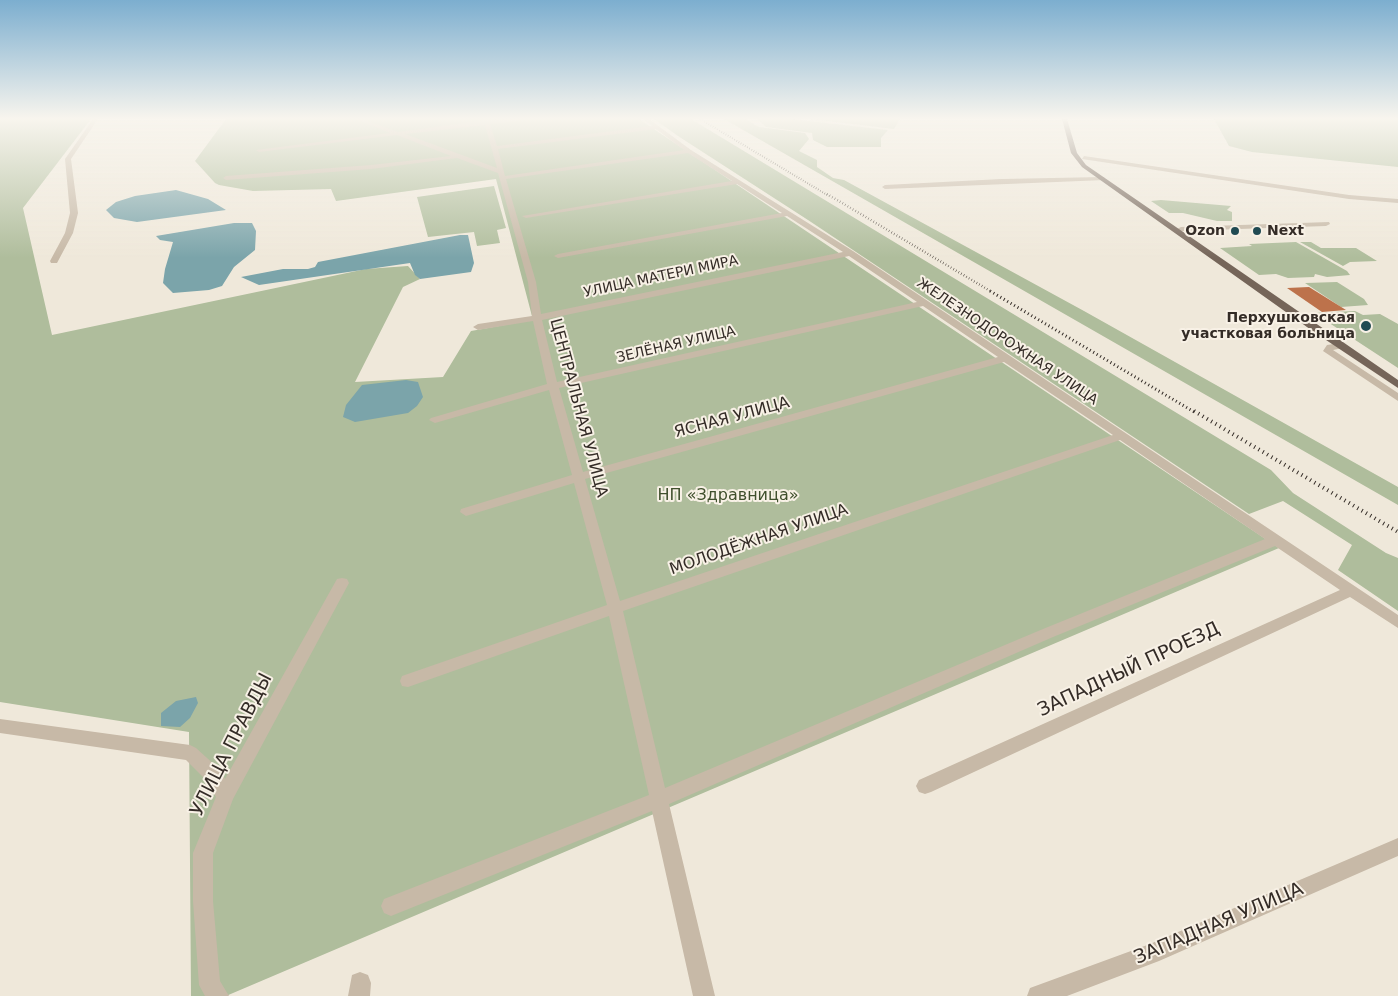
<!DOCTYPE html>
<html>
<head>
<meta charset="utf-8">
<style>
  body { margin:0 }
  canvas { display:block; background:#efe8da }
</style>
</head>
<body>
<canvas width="1398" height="996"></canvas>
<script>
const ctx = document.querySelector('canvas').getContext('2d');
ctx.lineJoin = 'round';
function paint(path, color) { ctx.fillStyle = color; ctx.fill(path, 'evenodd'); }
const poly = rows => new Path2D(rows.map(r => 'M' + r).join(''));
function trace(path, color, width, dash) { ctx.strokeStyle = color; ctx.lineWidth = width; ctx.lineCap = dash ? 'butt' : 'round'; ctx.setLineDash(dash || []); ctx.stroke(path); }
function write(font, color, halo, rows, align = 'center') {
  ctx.font = font + ' "DejaVu Sans",sans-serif'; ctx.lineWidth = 4; ctx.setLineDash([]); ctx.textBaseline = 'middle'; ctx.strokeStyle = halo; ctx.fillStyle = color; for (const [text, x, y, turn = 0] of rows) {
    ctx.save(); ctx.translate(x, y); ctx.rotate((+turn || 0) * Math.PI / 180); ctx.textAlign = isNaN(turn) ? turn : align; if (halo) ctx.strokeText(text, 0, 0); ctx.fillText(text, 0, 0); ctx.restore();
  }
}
paint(poly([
  [0,119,91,119,23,208,52,335,366,269,408,266,420,279,403,287,355,382,443,377,471,331,533,320,496,179,336,201,331,189,253,191,219,185,215,183,195,161,226,119,639,119,1279,548,226,996,191,996,189,732,0,702],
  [654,119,691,119,1271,470,1293,493,1386,553,1398,558,1398,611,1338,570,1352,545,1283,501,1249,514,808,220,678,136],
  [724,119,745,119,759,127,805,133,809,139,799,151,817,160,817,167,833,178,844,180,1084,311,1398,487,1398,505],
  [757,119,792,119,888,130,881,138,881,147,827,147,813,140,812,133,766,127],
  [811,119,900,119,894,129],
  [1214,119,1398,119,1398,167,1252,152,1229,146],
  [494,186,506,228,497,230,500,243,477,246,474,232,428,237,417,197],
  [1161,200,1231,206,1227,210,1232,212,1232,221,1217,221,1183,213,1169,213,1151,201],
  [1296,242,1347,271,1350,275,1327,277,1315,274,1314,277,1288,278,1276,274,1259,275,1220,248,1252,246,1249,244],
  [1300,242,1311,242,1321,248,1356,248,1377,261,1350,262,1343,266],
  [1337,282,1364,299,1368,305,1341,307,1305,283],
  [1355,311,1363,315,1380,314,1398,324,1398,368,1314,313]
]), '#afbd9c');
paint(poly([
  [176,190,208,199,226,210,137,222,114,218,106,210,116,202,135,196],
  [234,223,252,223,256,231,255,250,234,267,222,286,209,290,173,293,163,283,165,269,173,242,160,240,156,236],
  [460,235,468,235,474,263,471,272,420,279,415,275,410,263,259,285,241,277,283,269,308,269,315,267,318,262],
  [406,380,418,382,423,397,417,406,408,413,355,422,343,417,346,405,362,385],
  [196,697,198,703,190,718,180,727,161,726,161,713,176,701]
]), '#7ba4aa');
paint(poly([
  [1309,287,1346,310,1322,312,1287,288]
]), '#bd724b');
paint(poly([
  [93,119,98,119,71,159,78,213,73,233,57,263,51,263,50,261,65,233,70,213,65,159,93,119],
  [356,119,362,119,398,132,487,120,521,119,519,121,490,124,497,146,652,126,643,119,649,119,691,150,853,251,1398,615,1398,628,1350,597,931,792,925,794,919,792,916,786,919,780,1340,590,1275,546,1053,637,669,804,715,996,693,996,652,811,391,916,384,913,381,906,384,899,649,795,609,616,408,687,402,686,400,681,402,676,607,605,574,483,466,516,460,512,461,509,572,475,549,390,435,423,429,420,431,418,547,384,533,321,478,330,473,327,478,324,532,316,528,282,498,173,457,158,371,169,226,180,223,178,226,176,371,165,451,156,397,135,259,152,256,150,390,133,356,119],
  [485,125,497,168,405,134,485,125],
  [656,129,684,150,505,176,498,149,656,129],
  [688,153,732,181,522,216,526,218,737,184,782,213,558,254,554,256,558,258,787,216,843,252,541,314,536,282,506,179,688,153],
  [849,256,917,302,557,382,542,320,849,256],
  [923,306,998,357,583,472,559,388,923,306],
  [1004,362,1113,435,620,601,585,479,1004,362],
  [1120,440,1265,539,1043,629,665,788,623,611,1120,440],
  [1084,156,1349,195,1398,199,1398,203,1349,199,1082,159,1084,156],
  [1103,177,1105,178,1105,180,885,189,882,187,885,185,1001,179,1103,177],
  [1329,222,1330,224,1326,226,1181,231,1177,229,1181,227,1329,222],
  [1340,343,1343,344,1343,348,1333,350,1398,393,1398,401,1323,351,1327,345,1340,343],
  [342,578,347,579,349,583,233,799,213,853,213,901,220,981,229,996,205,996,199,985,193,901,193,853,216,797,205,779,186,760,0,733,0,719,190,745,196,748,217,767,225,779,337,579,342,578],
  [1398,838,1398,856,1159,961,1067,996,1027,996,1030,988,1150,944,1398,838],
  [360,972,368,975,371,983,370,996,348,996,352,975,360,972]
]), '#c7b9a7');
paint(poly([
  [1062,119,1067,119,1077,153,1086,165,1398,380,1398,388,1314,332,1082,167,1071,153,1062,119]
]), '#756559');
trace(poly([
  [700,119,829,196]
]), '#342c27', 2, [0.5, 2]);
trace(poly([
  [827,194,992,292]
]), '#342c27', 2.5, [0.5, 2.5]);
trace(poly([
  [990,291,1196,413]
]), '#342c27', 3, [1, 3]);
trace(poly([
  [1194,411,1398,532]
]), '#342c27', 4, [1, 4]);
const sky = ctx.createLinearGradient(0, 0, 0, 258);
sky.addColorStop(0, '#7caecf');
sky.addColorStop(0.46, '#f8f5ee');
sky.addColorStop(1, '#f8f5ee00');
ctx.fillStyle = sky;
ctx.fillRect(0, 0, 1398, 258);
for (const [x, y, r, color] of [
  [1235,231,5,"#204a52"],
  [1257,231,5,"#204a52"],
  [1366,326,6,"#204a52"]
]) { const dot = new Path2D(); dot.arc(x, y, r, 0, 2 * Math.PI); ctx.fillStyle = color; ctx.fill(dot); trace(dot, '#f8f1e6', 2); }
write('bold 14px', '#342c27', '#f8f1e6', [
  ["Ozon",1225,231],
  ["Next",1267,231,"left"],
  ["Перхушковская",1355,318],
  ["участковая больница",1355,334]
], 'right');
write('14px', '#342c27', '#f8f1e6', [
  ["УЛИЦА МАТЕРИ МИРА",661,277,-12],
  ["ЖЕЛЕЗНОДОРОЖНАЯ УЛИЦА",1007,342,34],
  ["ЗЕЛЁНАЯ УЛИЦА",676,345,-13]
]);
write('16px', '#342c27', '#f8f1e6', [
  ["ЦЕНТРАЛЬНАЯ УЛИЦА",578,408,75],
  ["ЯСНАЯ УЛИЦА",732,418,-15],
  ["МОЛОДЁЖНАЯ УЛИЦА",759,540,-19]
]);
write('16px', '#40502d', '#f8f1e6', [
  ["НП «Здравница»",728,496]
]);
write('19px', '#342c27', '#f8f1e6', [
  ["ЗАПАДНЫЙ ПРОЕЗД",1129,670,-25],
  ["УЛИЦА ПРАВДЫ",232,745,-63],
  ["ЗАПАДНАЯ УЛИЦА",1219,924,-23]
]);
</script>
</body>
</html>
